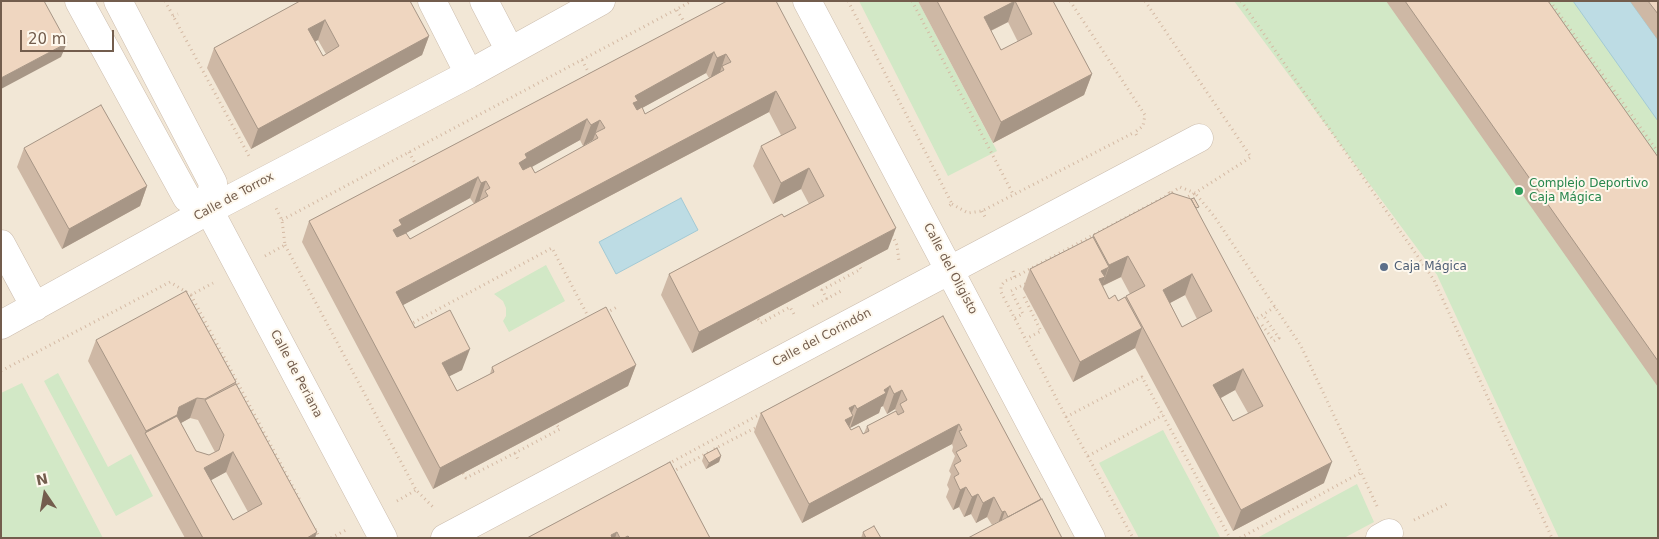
<!DOCTYPE html>
<html>
<head>
<meta charset="utf-8">
<style>
  body { margin:0 }
  #map { position:relative; width:1659px; height:539px; overflow:hidden; background:#fbf4e7; font-family:"DejaVu Sans",sans-serif }
  canvas { display:block }
  .frame { position:absolute; inset:0; border:2px solid #735d4d; pointer-events:none }
  .north { position:absolute; left:20px; top:469px; width:50px; height:50px; -webkit-text-stroke:4px #fef8ed; paint-order:stroke; rotate:348deg; font-size:14px; font-weight:700; line-height:20px; text-align:center; color:#735d4d }
  .north::after { content:''; display:block; margin:auto; width:18px; height:22px; background:#735d4d; clip-path:polygon(50% 0,100% 100%,50% 72%,0 100%) }
  .scale { position:absolute; left:20px; top:30px; width:94px; height:22px; box-sizing:border-box; border:2px solid #735d4d; border-top:0; padding-left:6px; font-size:15px; line-height:18px; white-space:nowrap; color:#735d4d; -webkit-text-stroke:4px #fef8ed; paint-order:stroke }
</style>
</head>
<body>
<div id="map">
<canvas width="1659" height="539"></canvas>
<div class="frame"></div>
<div class="north">N</div>
<div class="scale">20 m</div>
</div>
<script>
const ctx = document.querySelector('canvas').getContext('2d');
ctx.lineJoin = 'round';
function paint(path, color) { ctx.fillStyle = color; ctx.fill(path, 'evenodd'); }
const poly = rows => new Path2D(rows.map(r => 'M' + r).join(''));
function trace(path, color, width, dash) { ctx.strokeStyle = color; ctx.lineWidth = width; ctx.lineCap = dash ? 'butt' : 'round'; ctx.setLineDash(dash || []); ctx.stroke(path); }
function write(font, color, halo, rows, align = 'center') {
  ctx.font = font + ' "DejaVu Sans",sans-serif'; ctx.lineWidth = 4; ctx.setLineDash([]); ctx.textBaseline = 'middle'; ctx.strokeStyle = halo; ctx.fillStyle = color; for (const [text, x, y, turn = 0] of rows) {
    ctx.save(); ctx.translate(x, y); ctx.rotate((+turn || 0) * Math.PI / 180); ctx.textAlign = isNaN(turn) ? turn : align; if (halo) ctx.strokeText(text, 0, 0); ctx.fillText(text, 0, 0); ctx.restore();
  }
}
paint(poly([
  [1,1,1250,1,1439,278,1562,538,1,538]
]), '#f2e7d6');
paint(poly([
  [859,1,918,1,997,151,948,176],
  [1234,1,1658,1,1658,538,1559,538,1437,275],
  [546,265,565,301,509,332,503,321,506,316,506,308,503,301,494,294],
  [58,373,108,467,131,454,153,496,116,516,44,381],
  [22,383,103,538,1,538,1,393],
  [1163,430,1220,537,1218,538,1139,538,1099,463],
  [1357,484,1374,522,1344,538,1257,538]
]), '#d2e8c6');
const water = poly([
  [1573,1,1630,1,1658,40,1658,121,1573,1],
  [681,198,698,230,616,274,599,242,681,198]
]);
paint(water, '#bddce4');
trace(water, '#a3cad5', 1);
const street = poly([
  [79,1,187,198,209,210,383,538],
  [118,1,213,183,209,210],
  [432,1,469,74],
  [484,1,510,51],
  [807,1,1091,538],
  [1,244,35,307],
  [1,325,209,210,469,74,601,1],
  [445,538,1199,138],
  [1380,538,1389,533]
]);
trace(street, '#ccbdae', 29);
trace(poly([
  [165,1,249,156],
  [848,1,952,204,949,206],
  [912,1,1013,194],
  [1070,1,1145,115,1143,126,1135,132,1138,138],
  [1145,1,1251,157,1195,193,1180,187,1170,194,1167,189],
  [1241,1,1434,280,1552,538],
  [1550,1,1658,152],
  [677,10,686,25],
  [173,16,178,14],
  [582,60,591,77],
  [409,152,417,167],
  [1184,199,1195,193,1214,216,1301,346,1377,506],
  [952,204,968,213,982,211,1135,132],
  [982,211,986,219],
  [282,220,692,1],
  [892,235,897,245,899,261,897,262],
  [285,245,416,490,433,507,435,506],
  [265,256,285,245,282,220,276,208],
  [1013,271,1015,277,1005,281,1001,286,1001,292,1066,417,1133,538],
  [1015,277,1170,194],
  [191,295,301,502],
  [1024,297,1041,331,1026,339],
  [827,299,822,290,861,269,859,266],
  [813,306,843,290],
  [606,313,619,306],
  [1015,318,1023,314,1011,291,1029,282],
  [758,319,761,323,790,307,795,316],
  [1253,321,1275,307],
  [409,325,552,248,590,320],
  [1258,328,1262,325,1274,341,1279,338,1263,315],
  [1,371,170,282,191,295,213,283],
  [1066,417,1142,377,1230,538],
  [714,449,757,427],
  [515,453,519,462],
  [1088,456,1163,415],
  [668,464,764,412],
  [672,472,709,452],
  [463,473,466,478,515,453,560,429,556,424],
  [397,501,416,490],
  [1414,520,1449,503],
  [315,529,320,538],
  [331,538,346,530],
  [1240,538,1362,472]
]), '#d4b9a3', 3, [1, 4]);
trace(street, '#fff', 28);
paint(poly([
  [300,1,429,36,422,55,251,149,207,68,214,48],
  [318,40,326,54,323,56,315,41],
  [727,1,888,249,692,353,661,295,669,274,809,204,801,189,773,204,753,166,761,146,781,135,769,112,403,305,415,328,462,370,449,376,457,391,490,374,492,367,636,365,628,386,433,489,302,242,309,221],
  [706,73,709,78,645,114,642,108],
  [580,140,583,146,593,140,593,141,535,173,532,166],
  [470,198,474,204,410,239,406,233],
  [918,1,1053,1,1092,74,1084,95,993,143],
  [1008,22,1018,42,1001,50,991,31],
  [1386,1,1548,1,1658,157,1658,387],
  [1630,1,1658,1,1658,40],
  [24,148,147,186,140,206,62,249,17,167],
  [1197,211,1324,483,1233,531,1135,348,1073,382,1023,289,1030,269,1093,237,1093,235],
  [1121,277,1130,294,1118,301,1109,299,1103,286],
  [1185,295,1197,319,1182,327,1170,303],
  [1235,390,1248,413,1233,421,1221,398],
  [943,316,1041,499,992,525,987,517,976,523,971,514,964,517,959,507,953,510,946,497,949,489,947,485,951,474,949,471,955,456,952,451,953,447,952,444,802,523,754,432,761,413],
  [883,406,887,414,895,409,896,411,867,426,864,433,863,434,851,430,849,427,850,428,879,413,881,407],
  [96,340,236,382,236,384,315,538,185,538,88,361],
  [190,418,198,420,215,452,209,455,196,451,181,423],
  [226,472,248,512,233,520,211,480],
  [704,455,721,456,719,462,706,469,702,461],
  [670,462,710,538,527,538],
  [863,532,881,538,861,538]
]), '#ceb8a5');
paint(poly([
  [1015,1,1008,22,976,38,984,17],
  [325,20,318,40,301,49,308,29],
  [429,36,422,55,251,149,258,129],
  [67,43,61,57,1,89,1,78],
  [714,52,706,73,633,113,630,122,635,96],
  [726,54,719,75,710,79,717,58],
  [1092,74,1084,95,993,143,1001,122],
  [776,91,769,112,388,313,396,292],
  [587,119,580,140,523,172,519,163,525,154],
  [600,120,593,140,583,146,591,125],
  [809,168,801,189,773,204,781,183],
  [478,177,470,198,397,238,393,230,399,220],
  [486,181,479,202,474,204,481,183],
  [147,186,140,206,62,249,69,229],
  [896,228,888,249,692,353,699,332],
  [1128,256,1121,277,1102,286,1109,265],
  [1109,267,1102,286,1095,290,1101,271],
  [1192,274,1185,295,1155,311,1163,290],
  [1142,328,1135,348,1073,382,1080,362],
  [470,349,462,370,434,384,442,363],
  [636,365,628,386,433,489,440,468],
  [1243,369,1235,390,1206,406,1213,385],
  [890,386,883,406,881,407,879,413,850,428,857,409],
  [902,390,895,409,887,414,894,394],
  [197,398,190,418,172,428,145,433,146,431,179,407],
  [855,405,850,417,853,416,846,436,843,428,849,408],
  [959,424,952,444,802,523,809,504],
  [233,452,226,472,197,488,204,468],
  [721,456,719,462,706,469,709,463],
  [1332,462,1324,483,1233,531,1241,510],
  [966,487,959,507,953,510,960,490],
  [978,494,971,514,964,517,972,497],
  [994,497,987,517,976,523,983,503],
  [1005,511,998,531,995,532,1002,512],
  [317,532,315,538,307,538],
  [617,532,615,538,610,538,611,535]
]), '#a79686');
const building = poly([
  [1,1,44,1,67,43,1,78,1,1],
  [300,1,410,1,429,36,258,129,214,48,300,1],
  [325,20,339,46,323,56,308,29,325,20],
  [727,1,776,1,896,228,699,332,669,274,782,214,784,217,824,196,809,168,781,183,761,146,796,128,776,91,396,292,415,328,450,310,470,349,442,363,457,391,494,372,492,367,606,307,636,365,440,468,309,221,727,1],
  [714,52,717,58,726,54,731,62,722,66,724,70,645,114,642,107,637,110,633,103,638,101,635,96,714,52],
  [587,119,591,125,600,120,605,128,595,133,598,138,535,173,531,166,523,170,519,163,527,158,525,154,587,119],
  [478,177,481,183,486,181,490,188,485,191,488,196,410,239,406,233,397,237,393,230,402,225,399,220,478,177],
  [937,1,1015,1,984,17,1001,50,1032,34,1015,1,1053,1,1092,74,1001,122,937,1],
  [1405,1,1548,1,1658,157,1658,361,1405,1],
  [1648,1,1658,1,1658,14,1648,1],
  [101,105,147,186,69,229,24,148,101,105],
  [1172,193,1191,199,1332,462,1241,510,1126,296,1145,286,1128,256,1109,265,1093,235,1172,193],
  [1192,274,1212,311,1182,327,1163,290,1192,274],
  [1243,369,1263,406,1233,421,1213,385,1243,369],
  [1194,198,1199,207,1196,208,1191,199,1194,198],
  [1093,237,1109,267,1101,271,1105,277,1099,279,1109,299,1115,295,1118,301,1125,297,1142,328,1080,362,1030,269,1093,237],
  [186,291,236,382,205,399,197,398,179,407,177,415,146,431,96,340,186,291],
  [943,316,1041,499,1008,517,1005,511,1002,512,994,497,983,503,978,494,972,497,966,487,960,490,954,477,959,474,954,465,961,461,956,452,967,446,959,431,962,430,959,424,809,504,761,413,943,316],
  [890,386,894,394,902,390,907,400,900,404,904,412,898,415,896,411,867,426,869,431,863,434,859,426,851,430,845,420,853,416,849,408,855,405,857,409,886,393,884,390,890,386],
  [236,384,317,532,307,538,203,538,145,433,177,416,196,451,209,455,219,450,224,435,205,400,236,384],
  [233,452,262,504,233,520,204,468,233,452],
  [717,448,721,456,709,463,704,455,717,448],
  [670,462,710,538,630,538,628,536,624,538,620,538,617,532,611,535,612,538,527,538,670,462],
  [1042,499,1062,538,968,538,1042,499],
  [874,526,881,538,866,538,863,532,874,526]
]);
paint(building, '#efd6c0');
trace(building, '#a79686', 1);
for (const [x, y, r, color] of [
  [1519,191,5,"#2e9e5b"],
  [1384,267,5,"#5c6f8a"]
]) { const dot = new Path2D(); dot.arc(x, y, r, 0, 2 * Math.PI); ctx.fillStyle = color; ctx.fill(dot); trace(dot, '#fef8ed', 2); }
write('12px', '#27864d', '#fef8ed', [
  ["Complejo Deportivo",1529,184],
  ["Caja Mágica",1529,198]
], 'left');
write('12px', '#735d4d', '#fef8ed', [
  ["Calle de Torrox",234,197,-28],
  ["Calle del Oligisto",950,269,62],
  ["Calle del Corindón",822,338,-28],
  ["Calle de Periana",296,374,62]
]);
write('12px', '#4e5e75', '#fef8ed', [
  ["Caja Mágica",1394,267]
], 'left');
</script>
</body>
</html>
